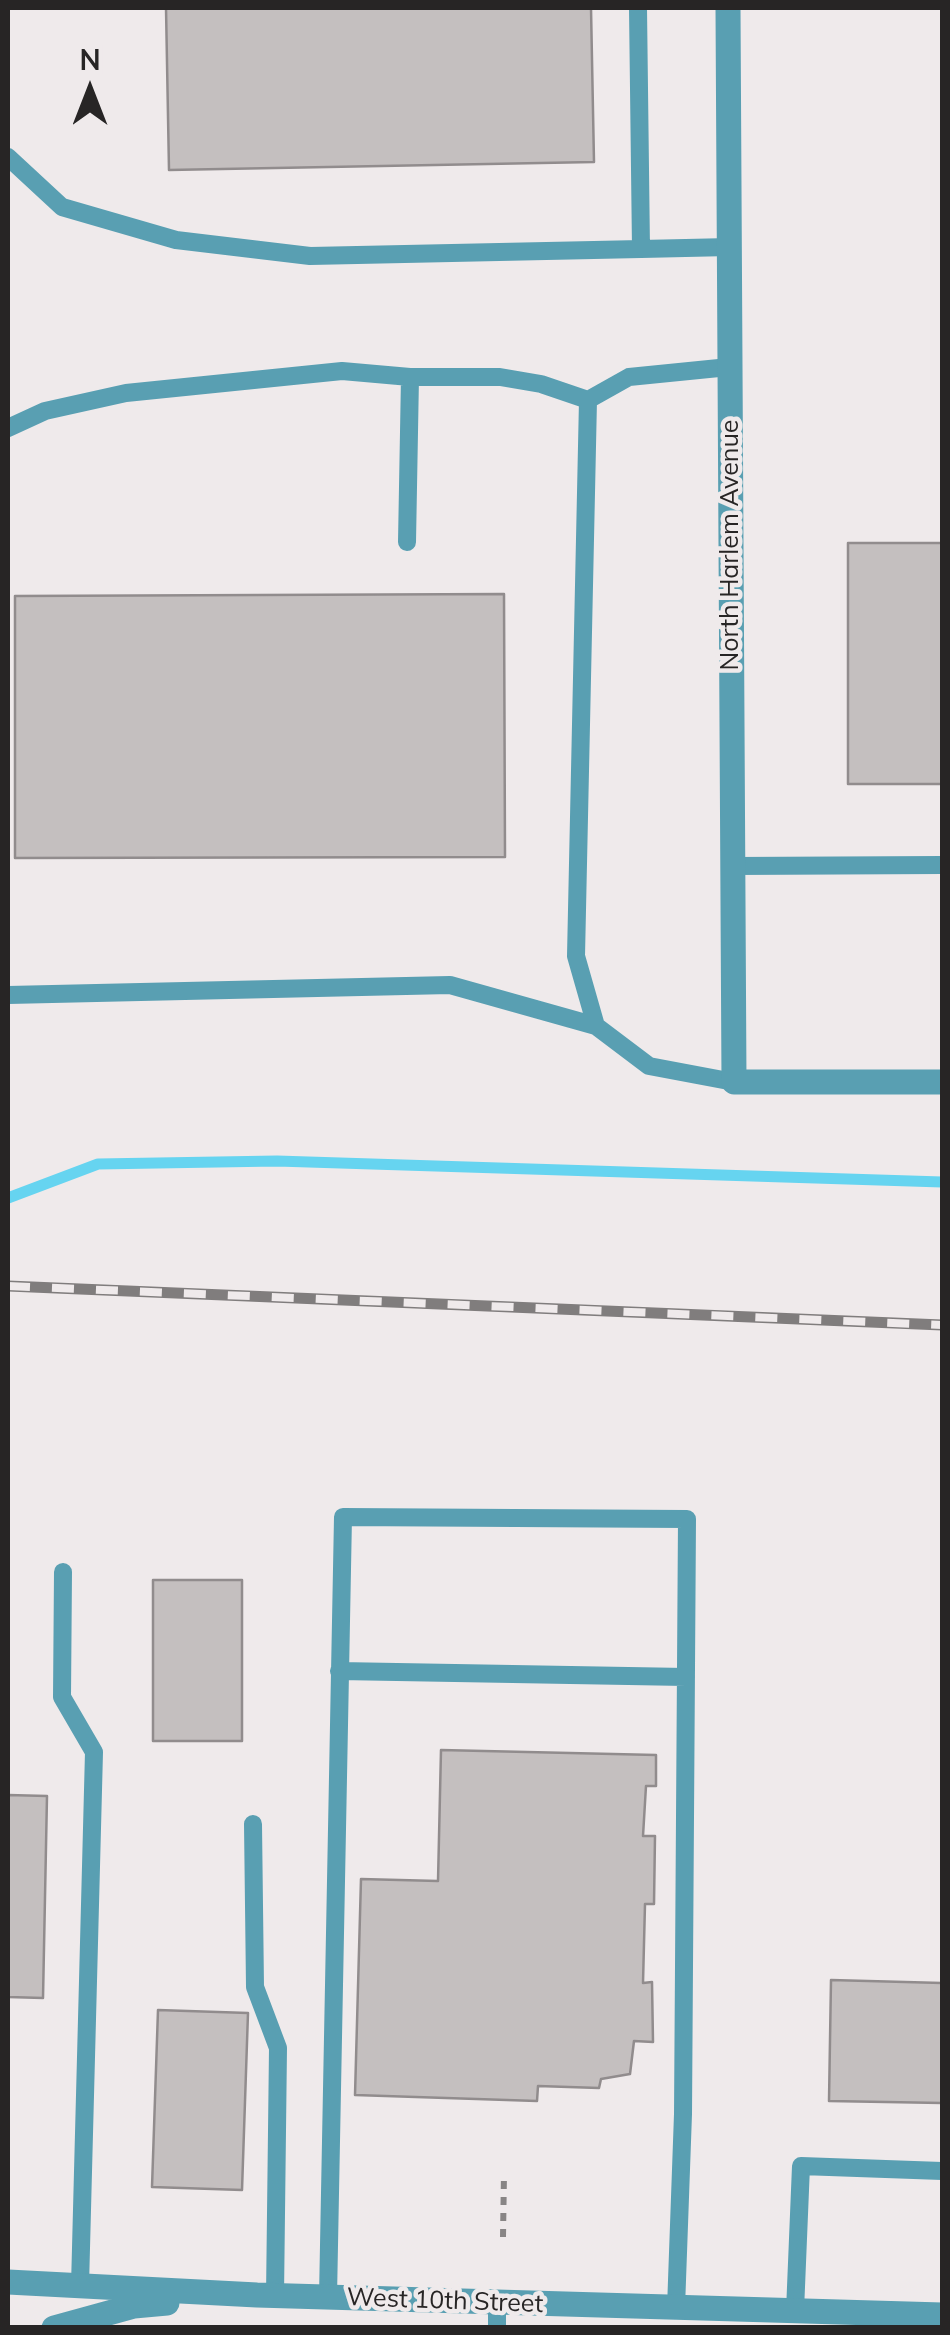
<!DOCTYPE html>
<html>
<head>
<meta charset="utf-8">
<style>
  body { margin:0 }
  #map { position:relative; width:950px; height:2335px; overflow:hidden; background:#efeaeb; font-family:Mulish,sans-serif }
  canvas { display:block }
  .frame { position:absolute; inset:0; border:10px solid #272525; pointer-events:none }
  .north { position:absolute; left:40px; top:40px; width:100px; height:100px; -webkit-text-stroke:8px #efeaeb; paint-order:stroke; rotate:0deg; font-size:28px; font-weight:700; line-height:40px; text-align:center; color:#272525 }
  .north::after { content:''; display:block; margin:auto; width:35px; height:45px; background:#272525; clip-path:polygon(50% 0,100% 100%,50% 72%,0 100%) }
</style>
</head>
<body>
<div id="map">
<canvas width="950" height="2335"></canvas>
<div class="frame"></div>
<div class="north">N</div>
</div>
<script>
const ctx = document.querySelector('canvas').getContext('2d');
ctx.lineJoin = 'round';
const poly = rows => new Path2D(rows.map(r => 'M' + r).join(''));
function trace(path, color, width, dash) { ctx.strokeStyle = color; ctx.lineWidth = width; ctx.lineCap = dash ? 'butt' : 'round'; ctx.setLineDash(dash || []); ctx.stroke(path); }
function paint(path, color) { ctx.fillStyle = color; ctx.fill(path, 'evenodd'); }
function write(font, color, halo, rows, align = 'center') {
  ctx.font = font + ' Mulish,sans-serif'; ctx.lineWidth = 9; ctx.setLineDash([]); ctx.textBaseline = 'middle'; ctx.strokeStyle = halo; ctx.fillStyle = color; for (const [text, x, y, turn = 0] of rows) {
    ctx.save(); ctx.translate(x, y); ctx.rotate((+turn || 0) * Math.PI / 180); ctx.textAlign = isNaN(turn) ? turn : align; if (halo) ctx.strokeText(text, 0, 0); ctx.fillText(text, 0, 0); ctx.restore();
  }
}
trace(poly([
  [8,1198,98,1164,277,1161,942,1182]
]), '#66d4f0', 11);
const building = poly([
  [166,8,591,8,594,162,169,170,166,8],
  [848,543,942,543,942,784,848,784,848,543],
  [504,594,505,857,15,858,15,596,504,594],
  [153,1580,242,1580,242,1741,153,1741,153,1580],
  [441,1750,656,1755,656,1786,646,1786,643,1836,655,1836,654,1904,645,1904,643,1983,652,1982,653,2042,634,2041,630,2074,601,2079,599,2088,538,2086,537,2101,355,2095,361,1879,438,1881,441,1750],
  [8,1795,47,1796,43,1998,8,1997,8,1795],
  [831,1980,942,1983,942,2103,829,2101,831,1980],
  [158,2010,248,2013,242,2190,152,2187,158,2010]
]);
paint(building, '#c4bfbf');
trace(building, '#918c8d', 2.5);
trace(poly([
  [503,2237,504,2174]
]), '#888585', 6, [8, 8]);
trace(poly([
  [638,8,641,249,730,247],
  [8,157,62,207,176,240,310,256,641,249],
  [729,367,629,377,588,400,576,956,596,1026,649,1066,734,1082],
  [8,428,45,411,126,393,342,371,410,377],
  [407,542,410,377,500,377,541,384,588,400],
  [733,866,942,865],
  [8,995,450,985,596,1026],
  [63,1572,62,1697,94,1752,80,2286],
  [339,1671,686,1677],
  [253,1824,255,1987,278,2048,275,2296],
  [328,2297,343,1517,687,1519,683,2114,676,2308],
  [795,2311,801,2166,942,2171],
  [497,2328,497,2302]
]), '#599fb2', 18);
trace(poly([
  [728,8,734,1082,942,1082],
  [8,2282,257,2295,942,2315],
  [54,2328,134,2306,167,2303]
]), '#599fb2', 25);
const rail = poly([
  [8,1286,942,1325]
]);
trace(rail, '#807d7d', 11);
trace(rail, '#efeaeb', 8, [22]);
write('25px', '#272525', '#efeaeb', [
  ["North Harlem Avenue",730,545,-90],
  ["West 10th Street",445,2301,2]
]);
</script>
</body>
</html>
